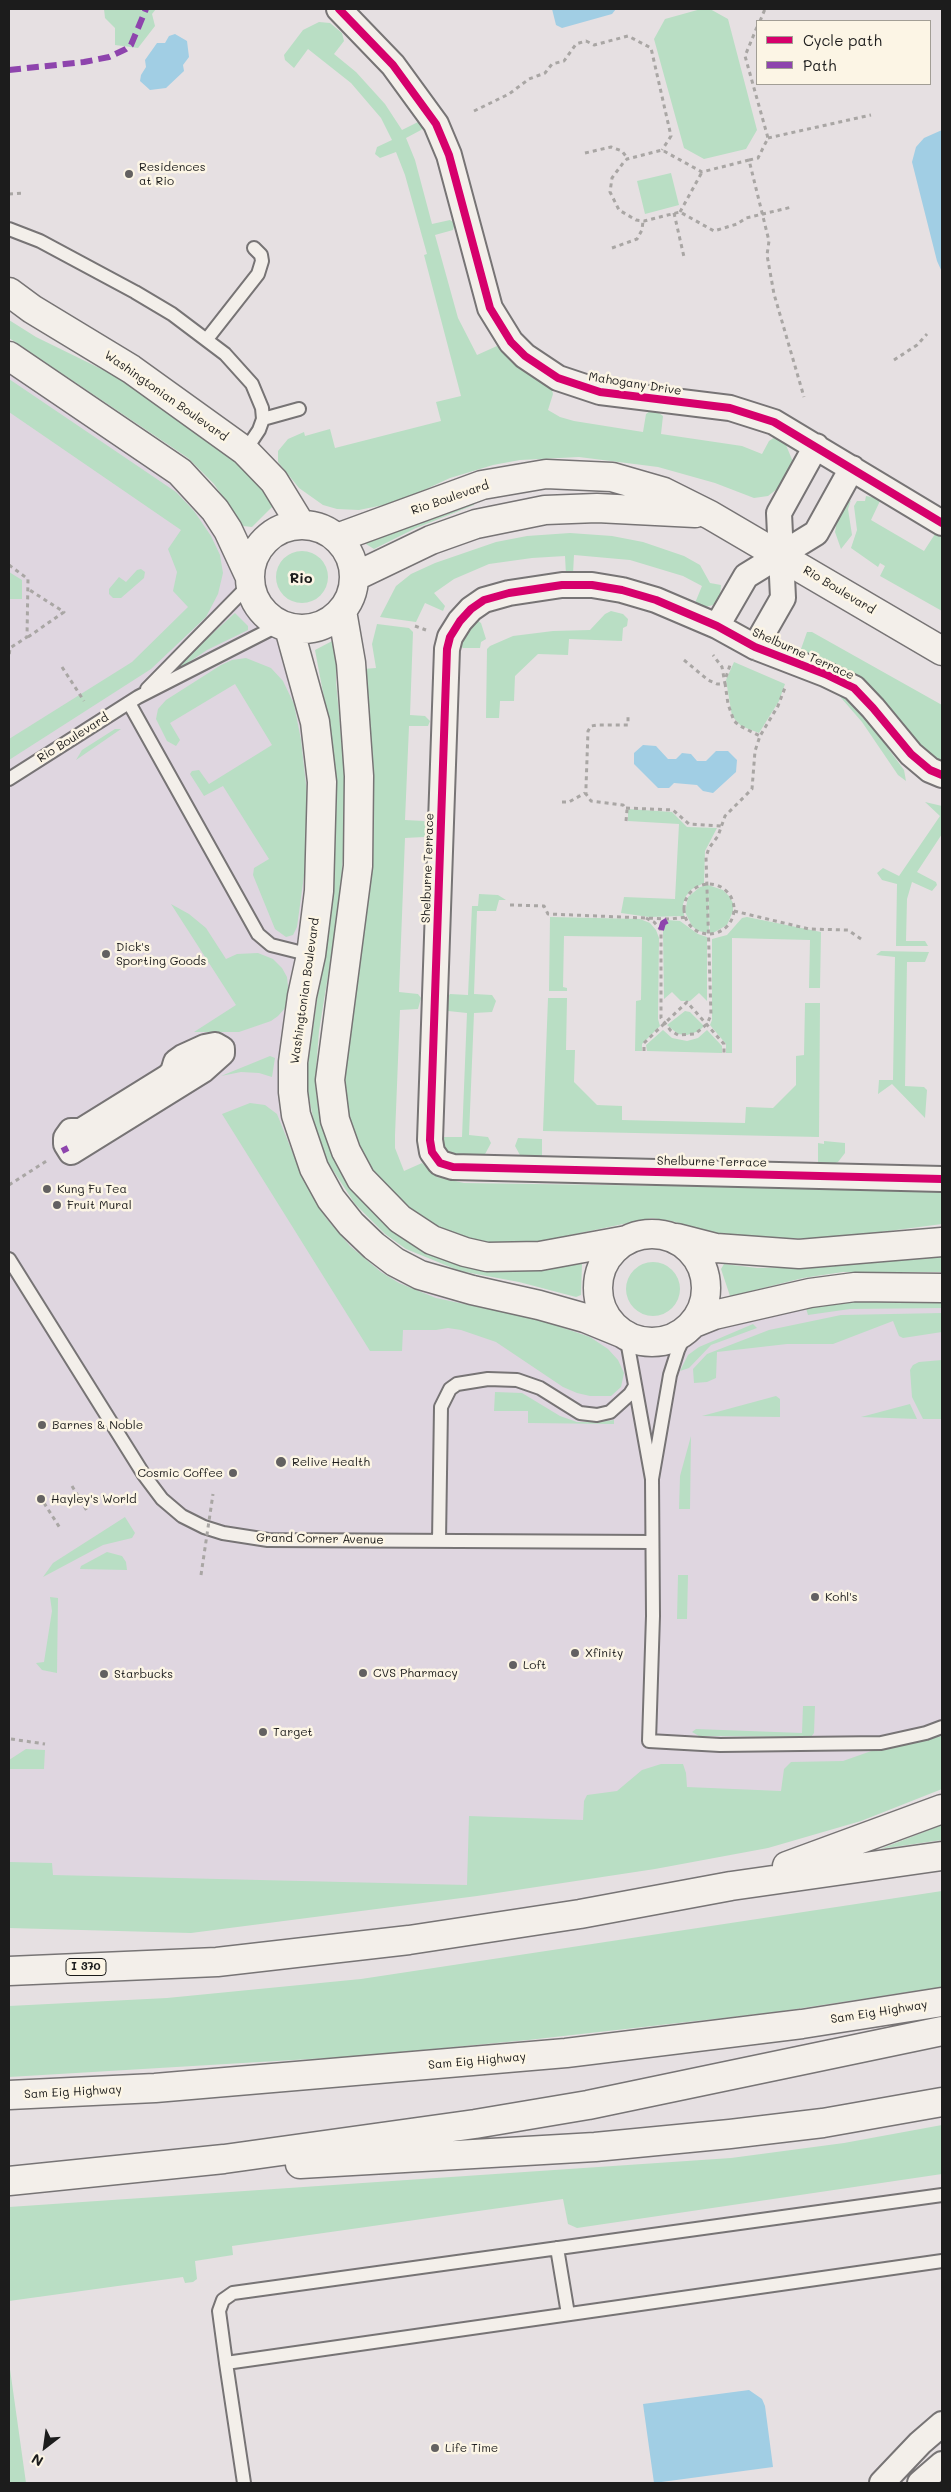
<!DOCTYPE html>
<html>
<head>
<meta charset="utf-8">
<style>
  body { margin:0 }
  #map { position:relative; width:951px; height:2492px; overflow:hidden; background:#e6e0e2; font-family:Mali,sans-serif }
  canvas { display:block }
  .frame { position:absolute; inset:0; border:10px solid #1c1c1c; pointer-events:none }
  .legend { position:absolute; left:756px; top:20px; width:175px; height:65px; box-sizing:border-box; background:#fcf5e5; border:1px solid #a29e95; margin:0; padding:6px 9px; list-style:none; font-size:15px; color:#1c1c1c }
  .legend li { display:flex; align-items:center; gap:10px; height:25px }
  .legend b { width:25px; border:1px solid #a29e95 }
  .north { position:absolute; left:20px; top:2422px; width:50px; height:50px; -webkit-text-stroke:4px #fcf5e5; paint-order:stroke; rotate:210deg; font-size:14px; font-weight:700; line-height:20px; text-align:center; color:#1c1c1c }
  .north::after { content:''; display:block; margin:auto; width:18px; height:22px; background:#1c1c1c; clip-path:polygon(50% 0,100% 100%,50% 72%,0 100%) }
</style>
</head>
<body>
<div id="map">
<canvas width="951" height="2492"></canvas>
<div class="frame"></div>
<ul class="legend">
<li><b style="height:6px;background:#d6006c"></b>Cycle path</li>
<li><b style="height:6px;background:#8e44ad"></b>Path</li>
</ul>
<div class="north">N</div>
</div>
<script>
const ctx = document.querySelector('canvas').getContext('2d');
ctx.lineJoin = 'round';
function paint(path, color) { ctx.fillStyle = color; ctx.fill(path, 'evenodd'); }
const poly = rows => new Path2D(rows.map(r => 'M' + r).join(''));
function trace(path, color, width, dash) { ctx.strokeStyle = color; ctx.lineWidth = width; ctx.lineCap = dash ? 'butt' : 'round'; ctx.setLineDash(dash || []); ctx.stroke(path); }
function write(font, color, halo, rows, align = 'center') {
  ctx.font = font + ' Mali,sans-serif'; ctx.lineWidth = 5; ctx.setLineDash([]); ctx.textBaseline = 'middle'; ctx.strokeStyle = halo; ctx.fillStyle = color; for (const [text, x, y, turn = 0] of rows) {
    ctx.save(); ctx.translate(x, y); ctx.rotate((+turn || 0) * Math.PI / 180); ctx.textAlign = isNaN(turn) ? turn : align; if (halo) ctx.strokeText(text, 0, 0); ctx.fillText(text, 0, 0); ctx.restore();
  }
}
paint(poly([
  [9,359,181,477,247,576,249,595,261,614,275,625,318,789,291,1106,369,1247,589,1321,638,1342,654,1343,671,1341,685,1332,756,1304,942,1288,942,1776,481,1888,9,1915]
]), '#dfd6e0');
paint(poly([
  [104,9,156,9,152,14,155,26,138,48,115,45,115,28,105,18],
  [701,9,710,9,728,19,757,130,746,149,704,159,684,148,654,39,665,19],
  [319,22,330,23,342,33,344,41,334,54,356,72,385,104,402,130,418,122,422,123,423,127,421,130,406,138,415,160,432,224,450,220,455,223,453,230,435,235,458,318,477,355,497,346,520,369,552,390,553,394,548,410,560,417,574,421,643,432,646,414,650,411,659,413,663,416,661,434,742,446,762,454,769,441,775,437,786,445,793,462,792,469,781,486,768,496,754,498,715,483,658,467,579,457,520,460,493,465,450,478,398,502,359,510,337,509,323,505,299,488,278,462,278,451,288,439,304,432,305,436,330,429,335,448,441,421,436,402,461,396,424,255,427,254,405,175,396,152,380,158,375,154,377,147,392,140,381,118,351,83,308,49,294,68,285,60,284,55,303,30],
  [671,173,679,205,645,214,637,181],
  [9,320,36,337,134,385,232,457,257,482,275,504,252,527,243,526,214,484,188,458,9,338],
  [9,379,176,492,194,511,211,536,220,555,223,573,218,594,206,617,151,669,9,760,9,739,132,662,188,607,173,591,177,572,168,549,181,530,9,412],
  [866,496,877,498,880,501,871,520,924,551,935,534,942,537,942,611,880,576,885,566,880,563,878,567,851,548,857,530,854,506,857,501,865,501],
  [474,499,474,505,416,528,374,549,366,544,365,541],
  [851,500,848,509,852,535,841,549,835,532,838,515],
  [570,533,612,536,643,542,684,556,700,565,710,583,721,585,720,596,713,605,702,608,695,603,702,586,683,576,630,560,574,555,573,574,566,575,565,556,532,558,489,564,454,579,434,593,445,606,443,611,425,603,416,622,380,617,396,586,411,574,435,563,496,542,527,536],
  '276 577a26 26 0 1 1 52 0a26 26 0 1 1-52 0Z',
  [141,569,145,572,144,578,121,598,113,598,109,594,109,589,119,577,126,582,137,570],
  [9,572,22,580,22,599,9,599],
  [611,611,623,614,628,619,627,626,623,628,622,641,569,639,568,655,538,654,515,676,514,701,500,701,499,718,486,718,487,649,490,646,513,636,553,631,590,630,605,614],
  [235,613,248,626,248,630,207,650,158,683],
  [477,620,481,623,486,639,481,642,480,648,463,648,460,646,459,638],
  [377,624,409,628,413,632,410,715,425,716,430,721,428,726,409,726,405,820,424,821,427,826,427,834,424,837,405,838,399,992,418,994,421,998,418,1009,400,1010,395,1135,395,1148,404,1171,422,1163,437,1177,464,1183,942,1190,942,1224,835,1238,767,1239,719,1234,671,1221,652,1218,542,1241,500,1244,461,1237,425,1221,410,1211,385,1187,365,1159,352,1133,342,1090,363,669,376,668,372,644],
  [807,632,812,632,942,705,942,763,929,755,908,735,878,694,863,680,839,666,802,656,801,649],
  [336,639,336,682,346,789,345,835,338,914,319,1031,315,1083,318,1107,329,1148,344,1174,368,1207,394,1230,577,1260,582,1264,581,1295,576,1297,519,1282,460,1271,406,1249,385,1234,355,1204,325,1158,318,1141,308,1093,307,1071,331,902,336,808,328,719,315,650],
  [246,658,271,668,283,681,294,704,301,740,307,793,306,861,297,927,293,935,286,937,275,929,253,875,254,868,269,859,223,786,204,796,190,774,192,771,199,770,209,784,272,745,235,684,170,723,180,740,176,746,167,741,156,719,158,709,166,700,221,665,232,660],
  [734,662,785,684,779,701,759,733,741,726,732,716,726,680],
  [836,692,852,703,868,721,904,770,906,781,898,775,862,722],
  [115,729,121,729,76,760,82,750],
  [925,802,942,806,942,834,917,872,936,882,937,885,932,891,912,882,907,899,906,941,925,941,928,946,896,946,897,884,882,880,877,873,883,868,899,876,940,816],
  [628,809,672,812,687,827,717,828,705,851,704,883,692,889,686,896,683,904,684,916,649,917,621,913,624,897,675,899,679,824,628,821],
  [708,885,723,890,729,896,733,903,733,911,727,925,713,933,710,933],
  [708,885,709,933,698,931,692,926,685,912,688,897,700,887],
  [479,894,498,895,506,900,499,900,496,911,477,911,474,994,492,995,496,1001,492,1012,474,1013,469,1135,488,1137,491,1143,484,1156,452,1158,443,1148,441,1141,444,1137,462,1137,467,1013,448,1011,446,999,450,994,468,995,472,906,478,906],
  [171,904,189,914,206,928,226,959,237,954,258,953,273,959,282,968,287,977,289,996,286,1007,278,1016,271,1021,239,1032,194,1032,236,1005],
  [550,917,640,919,650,923,656,930,659,938,658,1019,660,1026,642,1044,642,1051,635,1051,636,1001,641,1000,642,937,564,936,563,987,567,988,567,991,549,991],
  [747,917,821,932,820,988,809,988,810,940,732,938,732,1053,726,1053,726,1044,710,1025,712,1020,712,939,727,935,742,918],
  [667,920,680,921,698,934,707,937,707,1001,699,993,690,1001,681,1001,672,992,664,999,663,931],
  [881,951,929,952,925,962,907,962,905,1086,924,1087,927,1090,925,1118,892,1084,878,1094,879,1080,893,1080,895,957,876,955],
  [548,998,567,998,566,1050,575,1050,574,1082,597,1105,622,1106,622,1120,745,1123,746,1107,773,1108,796,1085,796,1056,804,1055,805,1003,820,1003,819,1137,543,1131],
  [685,1011,690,1012,704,1026,699,1031,687,1035,678,1034,667,1025],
  [663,1030,672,1038,687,1041,698,1038,707,1030,722,1046,722,1053,647,1051,646,1045],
  [270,1056,275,1058,272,1077,259,1073,241,1072,221,1076],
  [250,1103,265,1105,277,1114,304,1181,326,1218,350,1246,381,1272,399,1283,436,1298,540,1320,590,1337,608,1349,618,1360,624,1373,621,1387,611,1396,590,1396,577,1393,563,1387,496,1342,461,1330,448,1328,436,1330,403,1330,402,1351,370,1351,222,1114],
  [518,1138,542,1139,542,1158,521,1157,515,1146],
  [824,1141,845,1143,845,1153,838,1162,830,1165,818,1163,818,1143,824,1144],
  [942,1253,942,1272,843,1272,803,1278,755,1290,731,1299,721,1269,724,1264,757,1268,800,1267,884,1261],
  '626 1289a27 27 0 1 1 54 0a27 27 0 1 1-54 0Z',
  [942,1301,942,1308,850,1309,808,1315,806,1308,849,1302],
  [942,1313,942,1332,903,1338,899,1336,893,1321,833,1344,787,1344,717,1352,716,1378,707,1382,694,1383,693,1369,707,1354,769,1330,841,1315],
  [753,1324,757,1328,711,1345,689,1368,680,1371,688,1355,699,1347],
  [942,1360,942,1419,923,1419,912,1397,910,1370,913,1365,919,1362],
  [495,1392,522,1393,560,1416,577,1422,600,1422,614,1420,614,1424,528,1423,528,1411,494,1411],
  [776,1396,780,1399,780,1417,702,1416],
  [910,1404,917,1419,861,1417],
  [691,1436,690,1509,679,1509,680,1476],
  [125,1517,135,1533,132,1538,103,1545,43,1577,53,1563],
  [107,1552,122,1556,126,1562,127,1570,80,1569,81,1566],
  [678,1575,688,1575,687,1619,677,1619],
  [50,1597,58,1598,57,1673,42,1670,36,1663,44,1662,52,1611],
  [803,1706,815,1706,814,1733,811,1737,699,1736,692,1732,696,1729,802,1733],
  [942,1736,942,1789,861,1821,768,1848,655,1869,477,1896,191,1933,9,1928,9,1862,52,1863,53,1875,467,1885,469,1816,583,1820,584,1801,587,1795,617,1791,642,1770,661,1764,683,1764,686,1773,687,1787,781,1791,784,1769,791,1762,843,1761,877,1749],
  [26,1749,45,1750,44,1769,9,1769,9,1760],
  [942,1825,942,1840,880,1849,901,1841],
  [942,1891,942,1987,776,2012,528,2040,360,2056,9,2077,9,2006,167,1998,361,1979],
  [942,2125,942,2174,577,2228,568,2224,563,2199,232,2246,233,2255,195,2261,197,2279,193,2282,185,2283,183,2277,9,2301,9,2207,731,2158,844,2143],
  [9,2362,26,2483,9,2483]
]), '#b9dec4');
paint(poly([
  [552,9,616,9,612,14,562,28,556,25],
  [175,34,187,41,189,57,183,65,184,71,166,88,150,90,140,81,141,75,146,67,145,60,157,43,165,43,169,36],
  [942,130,942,272,937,261,912,162,916,147,924,138],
  [643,745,656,746,668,759,676,759,682,753,691,754,697,761,706,761,716,751,728,751,737,760,736,772,713,793,703,791,697,785,674,783,669,788,658,788,634,764,634,753],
  [749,2390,762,2399,765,2406,773,2467,654,2483,643,2404]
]), '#a1cee4');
const lane = poly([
  [9,229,40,241,135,292,172,314,225,354,252,384,262,408,263,419,259,430,245,451],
  [207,339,258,274,262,261,261,255,254,248],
  [263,419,299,409],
  [147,689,251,583],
  [129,703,258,934,271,945,311,955],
  [9,779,138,697,281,624],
  [9,1259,144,1475,162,1499,182,1516,204,1527,223,1533,268,1540,652,1542],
  [626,1335,652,1479,670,1375,678,1350,688,1328],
  [652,1479,653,1616,649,1741,720,1745,881,1743,926,1733,942,1727],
  [439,1541,441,1407,450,1389,457,1384,488,1379,517,1380,540,1388,580,1413,597,1415,610,1412,630,1394,635,1386],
  [942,2195,233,2293,223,2300,219,2311,226,2363,942,2261],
  [557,2248,568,2314],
  [226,2363,244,2483]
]);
const street = poly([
  [339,9,393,65,436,124,449,155,490,308,511,342,525,356,558,378,600,392,730,408,774,422,942,523],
  [717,626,746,576,816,533,852,468],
  [755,647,783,598,779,513,816,446],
  [942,775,930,770,911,754,873,708,854,688,825,674,755,647,717,626,656,600,622,590,592,585,562,585,509,593,484,600,471,609,460,621,450,637,447,649,430,1140,432,1152,440,1163,453,1167,942,1179],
  [215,1045,222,1049,222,1053,203,1070,71,1152,66,1144,66,1138,71,1131,81,1131,168,1077,173,1072,176,1062,183,1057,205,1047,215,1045],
  [882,2483,920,2443,942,2424],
  [920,2483,942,2464]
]);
const secondary = poly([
  [9,292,32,309,131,369,245,451,274,481,301,525],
  [9,356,180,472,215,510,228,530,249,575],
  '250 577a52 52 0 1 1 104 0a52 52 0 1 1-104 0Z',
  [337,538,482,485,546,474,612,477,664,492,710,515,942,651],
  [354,577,431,540,476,524,545,510,597,508,695,513],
  [342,611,351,663,359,776,358,866,330,1080,335,1120,346,1151,361,1179,400,1219,432,1240,465,1252,487,1257,540,1256,627,1240],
  [289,628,315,722,322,782,319,891,311,955,302,996,293,1062,293,1092,296,1115,314,1168,331,1199,351,1224,374,1246,395,1262,420,1275,472,1290,539,1305,585,1318,624,1334],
  '598 1288a54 54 0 1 1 108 0a54 54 0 1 1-108 0Z',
  [677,1238,716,1248,799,1254,942,1242],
  [694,1323,714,1315,810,1293,855,1287,942,1288]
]);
const highway = poly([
  [787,1866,942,1809],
  [9,1971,217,1962,409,1940,580,1914,731,1886,942,1856],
  [9,2095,155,2088,566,2053,802,2024,942,2002],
  [300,2164,595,2147,730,2134,823,2123,942,2102],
  [9,2181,224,2159,475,2124,588,2105,942,2031]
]);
trace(lane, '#777475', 16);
trace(street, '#777475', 28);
trace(secondary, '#777475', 31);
trace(highway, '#777475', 31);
trace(poly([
  [760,21,765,9],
  [757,27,745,56,768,138,758,158,749,160,769,241,767,255,774,294,804,397],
  [474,111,509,94,529,79,545,73,552,64,564,61,576,44,586,41,594,45,628,36,651,48,671,136,662,150],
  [768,138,871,115],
  [585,153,611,147,622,151,628,159],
  [749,160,702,172,662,150,627,159,623,163,612,178,610,192,619,210,636,220,644,221,680,212,714,231,737,224,746,218,792,207],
  [9,194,24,193],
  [680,212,702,172],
  [674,213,684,257],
  [612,248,637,239,642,230,643,221],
  [894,360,917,345,927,334],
  [9,565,28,579,27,637,10,648,9,657],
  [415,626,426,630],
  [28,637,64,612,28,589],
  [684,660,708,680,717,684,725,684,722,667,713,655],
  [62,667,84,701],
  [726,677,731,662],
  [725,683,728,704,734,721,740,726,760,736],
  [562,802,569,802,585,793],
  [626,808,673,810,689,824,722,826],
  [626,821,627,810,623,805,591,801,586,794,586,787,588,731,591,726,597,725,628,725,628,714],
  '684 909a25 25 0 1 1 50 0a25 25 0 1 1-50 0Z',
  [510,905,544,906,548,914,670,919,686,917],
  [734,911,809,929,848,930,861,939],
  [646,918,654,922,661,930,661,1018,671,1031,678,1035,695,1034,707,1024,711,1015,706,857,709,848,718,836,725,816,752,789,755,751,760,736,778,706,786,685],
  [644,1051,644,1043,687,1002,724,1044,724,1054],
  [9,1185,48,1160],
  [72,1486,87,1511],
  [44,1503,60,1528],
  [11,1739,45,1744]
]), '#a9a6a4', 3, [4, 4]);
trace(lane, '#f3efea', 12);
trace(street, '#f3efea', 24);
trace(secondary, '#f3efea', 28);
trace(highway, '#f3efea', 28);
trace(poly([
  [201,1575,213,1494]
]), '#a9a6a4', 3, [4, 4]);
trace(poly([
  [9,70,84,62,109,57,126,49,131,45,146,9],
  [661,930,663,923,670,919],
  [62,1151,68,1148]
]), '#8e44ad', 6, [12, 6]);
trace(poly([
  [339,9,393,65,436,124,449,155,490,308,511,342,525,356,558,378,600,392,730,408,774,422,942,523],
  [942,775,930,770,911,754,873,708,854,688,825,674,755,647,717,626,656,600,622,590,592,585,562,585,509,593,484,600,471,609,460,621,450,637,447,649,430,1140,432,1152,440,1163,453,1167,942,1179]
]), '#d6006c', 8);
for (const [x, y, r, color] of [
  [129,174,5,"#636161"],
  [106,954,5,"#636161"],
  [47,1189,5,"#636161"],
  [57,1205,5,"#636161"],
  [42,1425,5,"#636161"],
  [281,1462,6,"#636161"],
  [233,1473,5,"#636161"],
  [41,1499,5,"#636161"],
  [815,1597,5,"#636161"],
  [575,1653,5,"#636161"],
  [513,1665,5,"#636161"],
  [363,1673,5,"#636161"],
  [104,1674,5,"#636161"],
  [263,1732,5,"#636161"],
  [435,2448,5,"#636161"]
]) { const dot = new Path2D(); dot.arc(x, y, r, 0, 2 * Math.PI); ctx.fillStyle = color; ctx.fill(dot); trace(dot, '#fcf5e5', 2); }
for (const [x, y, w] of [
  [86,1967,40]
]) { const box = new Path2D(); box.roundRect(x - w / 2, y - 8.5, w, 17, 4); ctx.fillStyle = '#fcf5e5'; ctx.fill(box); trace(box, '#1c1c1c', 1); }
write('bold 11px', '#1c1c1c', null, [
  ["I 370",86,1967]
]);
write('12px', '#1c1c1c', '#fcf5e5', [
  ["Residences",139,167],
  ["at Rio",139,181],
  ["Dick's",116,947],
  ["Sporting Goods",116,961],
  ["Kung Fu Tea",57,1189],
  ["Fruit Mural",67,1205],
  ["Barnes & Noble",52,1425],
  ["Relive Health",292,1462],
  ["Cosmic Coffee",223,1473,"right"],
  ["Hayley's World",51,1499],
  ["Kohl's",825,1597],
  ["Xfinity",585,1653],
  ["Loft",523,1665],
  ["CVS Pharmacy",373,1673],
  ["Starbucks",114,1674],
  ["Target",273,1732],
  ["Life Time",445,2448]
], 'left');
write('12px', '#1c1c1c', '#fcf5e5', [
  ["Mahogany Drive",635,384,9],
  ["Washingtonian Boulevard",166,396,35],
  ["Rio Boulevard",450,498,-19],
  ["Rio Boulevard",839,590,31],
  ["Shelburne Terrace",803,654,24],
  ["Rio Boulevard",73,738,-32],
  ["Shelburne Terrace",428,868,-88],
  ["Washingtonian Boulevard",305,991,-82],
  ["Shelburne Terrace",712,1162,1],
  ["Grand Corner Avenue",320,1539,1],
  ["Sam Eig Highway",879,2012,-9],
  ["Sam Eig Highway",477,2061,-5],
  ["Sam Eig Highway",73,2092,-3]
]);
write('bold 14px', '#1c1c1c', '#fcf5e5', [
  ["Rio",301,579]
]);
</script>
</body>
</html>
